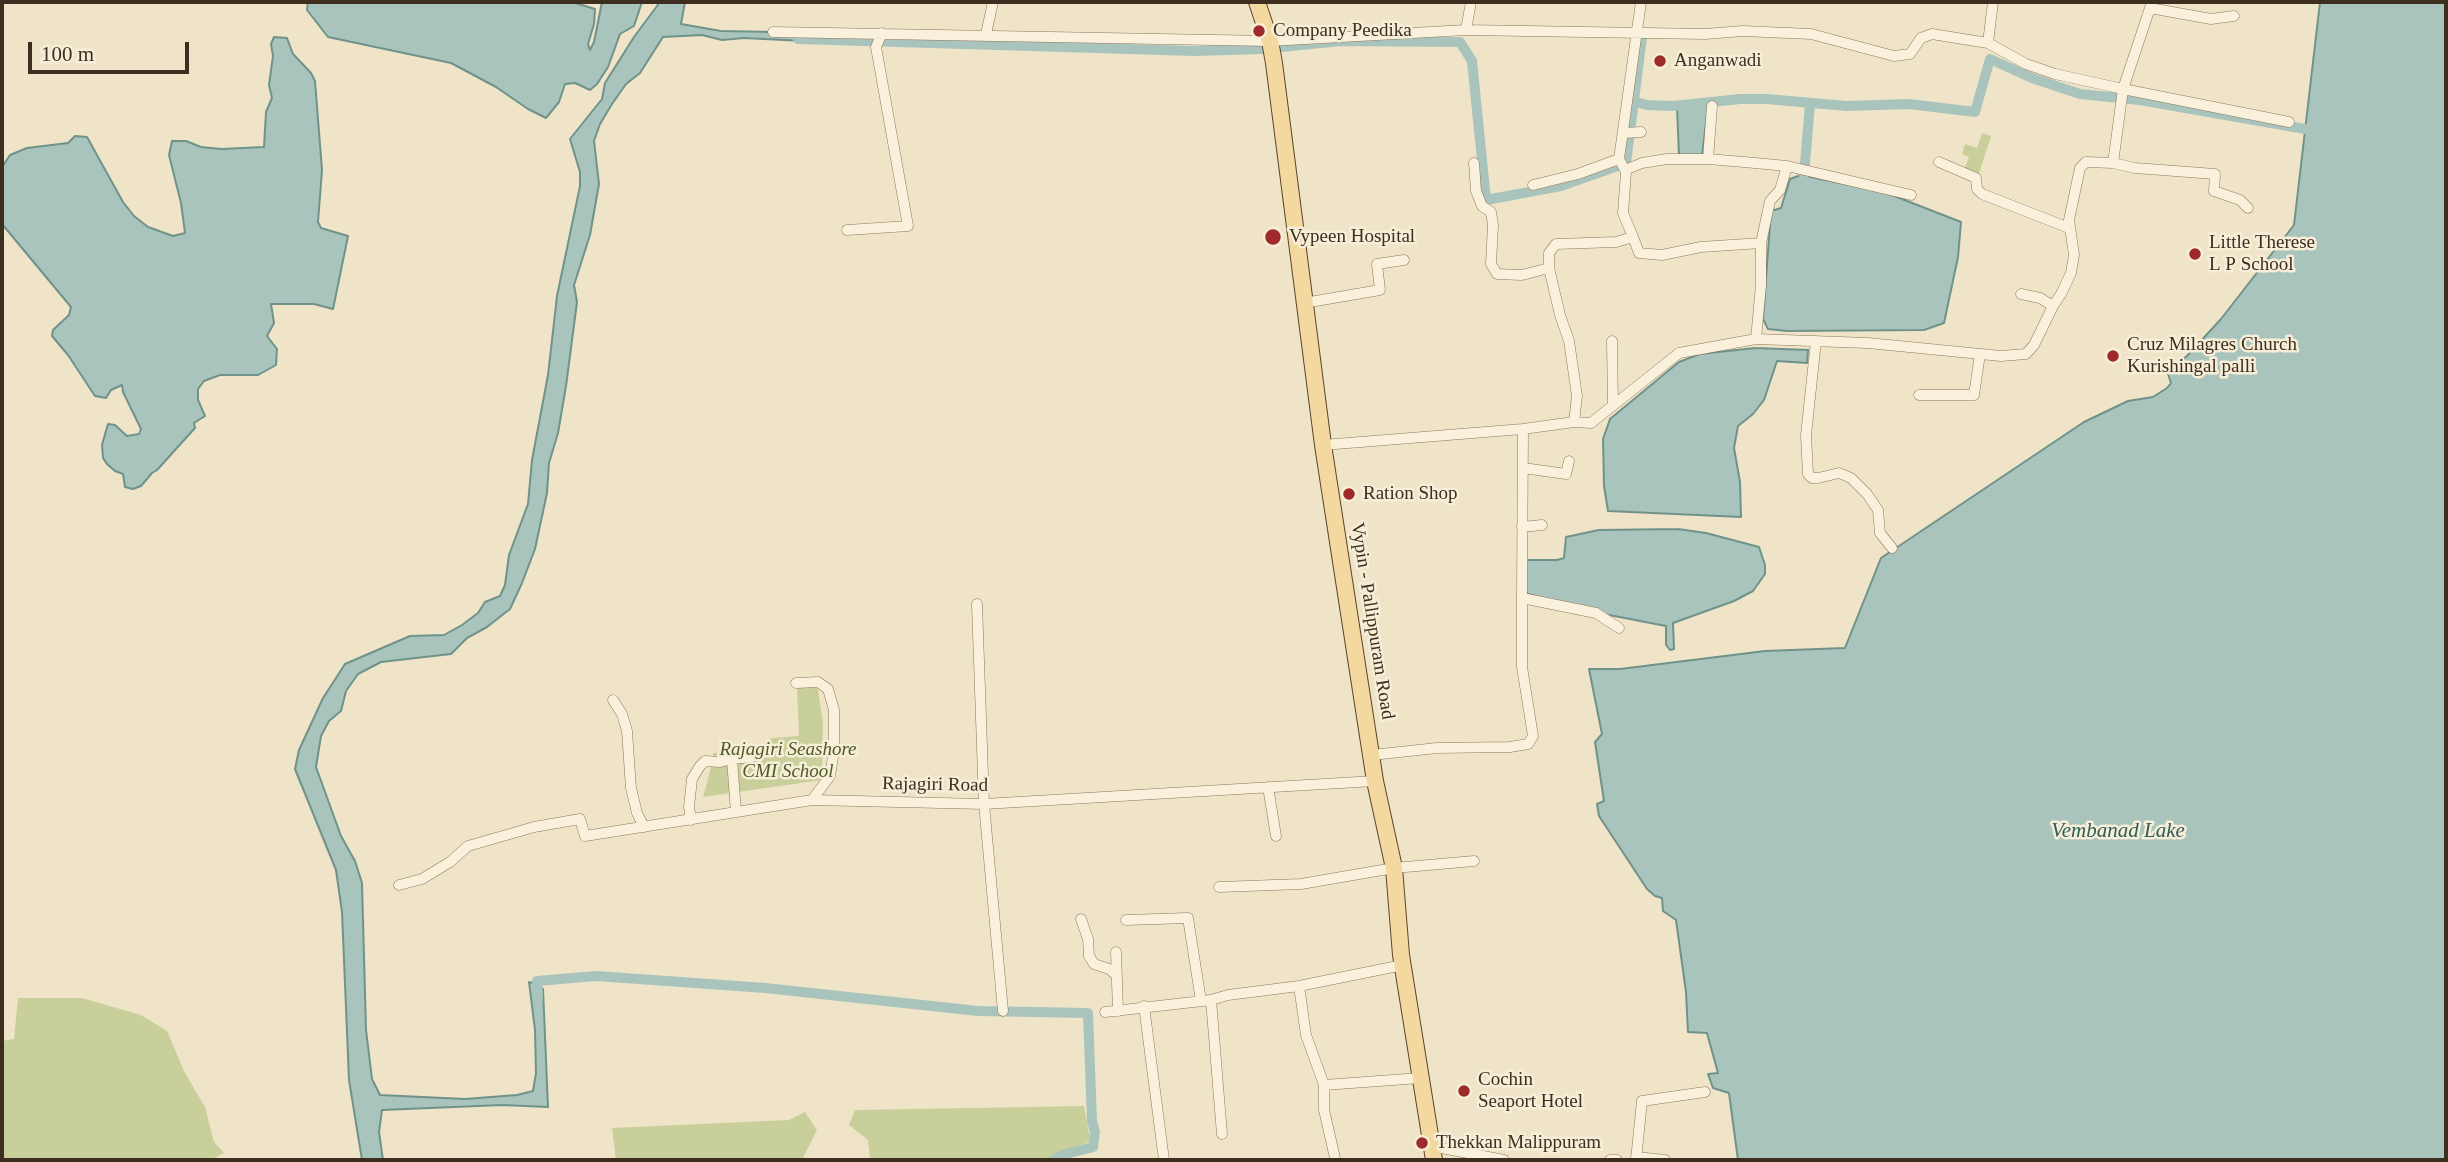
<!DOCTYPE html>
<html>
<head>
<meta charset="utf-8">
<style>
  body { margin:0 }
  #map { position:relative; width:2448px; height:1162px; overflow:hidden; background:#f0e4c8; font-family:"Times New Roman",serif }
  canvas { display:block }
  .frame { position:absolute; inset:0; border:4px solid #3d2e20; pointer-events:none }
  .scale { position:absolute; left:28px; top:42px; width:161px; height:32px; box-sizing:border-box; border:4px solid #3d2e20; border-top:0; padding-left:9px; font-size:21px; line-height:24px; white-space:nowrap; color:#3d2e20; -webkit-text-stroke:5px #f7eed8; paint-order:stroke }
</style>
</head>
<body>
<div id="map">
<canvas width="2448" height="1162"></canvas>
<div class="frame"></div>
<div class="scale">100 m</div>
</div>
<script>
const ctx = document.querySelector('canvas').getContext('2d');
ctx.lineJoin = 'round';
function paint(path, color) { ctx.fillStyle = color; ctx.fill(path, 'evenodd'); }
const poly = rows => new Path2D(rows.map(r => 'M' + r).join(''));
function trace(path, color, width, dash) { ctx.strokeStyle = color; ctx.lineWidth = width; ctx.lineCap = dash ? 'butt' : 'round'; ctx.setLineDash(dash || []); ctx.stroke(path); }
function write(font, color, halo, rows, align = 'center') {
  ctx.font = font + ' "Times New Roman",serif'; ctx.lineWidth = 5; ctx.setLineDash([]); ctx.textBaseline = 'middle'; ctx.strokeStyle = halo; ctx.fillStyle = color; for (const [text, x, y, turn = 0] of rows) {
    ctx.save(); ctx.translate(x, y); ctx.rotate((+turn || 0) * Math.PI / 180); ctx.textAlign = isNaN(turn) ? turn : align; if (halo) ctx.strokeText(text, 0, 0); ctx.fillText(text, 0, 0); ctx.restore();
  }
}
paint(poly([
  [1982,133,1991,136,1978,177,1964,170,1969,157,1962,154,1965,144,1977,148],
  [817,683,823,723,822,780,703,797,713,760,713,753,759,751,772,738,799,736,797,687],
  [18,998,82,998,141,1015,167,1031,184,1071,205,1107,214,1142,224,1153,211,1160,2,1160,2,1041,14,1039],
  [1084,1106,1090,1139,1087,1143,1057,1154,1057,1160,870,1160,868,1140,849,1125,855,1110],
  [805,1112,817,1130,802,1160,616,1160,612,1128,789,1120]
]), '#c9cf9b');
const water = poly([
  [308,2,572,2,595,9,594,24,588,44,590,50,594,42,602,2,642,2,634,26,620,34,608,67,597,84,590,90,575,83,565,84,559,102,546,118,528,109,496,87,451,63,328,37,307,10,308,2],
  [660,2,685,2,681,24,721,31,776,32,821,38,804,41,744,38,722,40,702,35,663,37,640,73,626,84,612,104,600,124,594,141,599,184,590,235,574,285,577,302,566,386,558,433,549,463,547,493,535,549,522,583,510,609,487,627,467,638,451,654,381,662,358,674,346,691,341,711,329,721,321,736,316,767,341,836,355,861,362,883,366,1030,372,1079,380,1095,465,1099,517,1095,533,1091,536,1073,535,1030,529,982,537,984,543,989,548,1107,502,1105,382,1110,379,1132,383,1160,362,1160,349,1080,342,912,336,870,295,769,299,750,323,698,345,664,410,636,444,635,462,625,478,613,485,602,500,596,505,585,509,555,528,504,532,460,548,375,557,296,580,186,580,172,570,139,602,99,605,83,634,37,660,2],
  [2320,2,2446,2,2446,1160,1738,1160,1729,1093,1713,1088,1708,1074,1718,1073,1707,1033,1688,1032,1686,992,1676,920,1663,911,1662,898,1655,896,1647,889,1599,816,1597,804,1604,801,1595,742,1602,734,1589,669,1620,669,1765,651,1845,648,1881,558,2084,422,2128,401,2153,397,2167,388,2171,383,2167,371,2187,356,2221,319,2294,225,2320,2],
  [274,37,287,38,293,54,311,73,315,81,322,170,318,222,321,228,348,236,333,309,314,304,271,304,274,323,267,336,277,349,276,365,258,375,220,375,204,381,198,389,198,400,205,416,194,423,195,428,157,470,152,473,141,486,133,489,125,487,123,474,115,471,107,464,103,458,102,445,108,424,115,425,127,436,139,434,141,429,123,392,122,385,111,390,106,398,95,396,68,355,52,336,53,330,69,315,71,307,2,224,2,167,10,155,27,148,68,143,75,136,87,137,123,202,134,216,148,227,173,236,185,233,181,203,169,155,172,141,186,141,201,147,221,149,264,147,266,112,272,98,269,85,273,56,271,44,274,37],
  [1708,105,1702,157,1679,156,1677,107,1708,105],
  [1801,175,1884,192,1961,222,1958,257,1944,323,1924,330,1787,331,1768,329,1763,319,1771,211,1781,208,1790,179,1801,175],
  [1755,348,1808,350,1807,363,1777,361,1764,400,1753,414,1738,426,1734,448,1740,482,1741,517,1608,511,1604,486,1603,439,1610,419,1679,362,1700,354,1755,348],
  [1678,529,1706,533,1759,547,1765,565,1765,574,1753,591,1734,601,1673,623,1674,649,1670,650,1666,645,1666,626,1604,614,1524,593,1525,560,1557,560,1564,558,1566,537,1599,530,1678,529]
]);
paint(water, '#a9c4bc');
trace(water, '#6f938a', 2);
trace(poly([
  [798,39,1194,51,1261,49,1341,41,1460,42,1472,61,1486,200,1561,186,1626,163,1642,37],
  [1632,101,1647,105,1673,106,1740,99,1766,99,1847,106,1909,104,1975,112,1990,59,2032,78,2080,94,2140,100,2305,129],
  [1804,175,1810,104],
  [538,997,537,981,596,976,765,988,978,1011,1088,1013,1092,1121,1095,1132,1093,1147,1062,1155,1053,1160]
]), '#a9c4bc', 10);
const minor = poly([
  [2152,2,2123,89,2289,122],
  [2150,8,2211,19,2234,16],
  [1466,30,1471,2],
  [773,32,1270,41,1466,30,1705,34,1743,31,1811,34,1894,56,1910,54,1921,38,1932,34,1988,43],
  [986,34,993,2],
  [1624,133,1641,132],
  [1708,159,1712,106],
  [1939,162,1976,178,1977,189,1982,194,2069,228],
  [1474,163,1476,191,1482,206,1491,212,1493,225,1491,264,1497,274,1522,275,1549,268],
  [2113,163,2135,168,2215,174,2214,191,2240,200,2248,208],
  [1625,170,1642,163,1667,159,1708,159,1744,162,1787,166,1911,195],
  [1533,185,1578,174,1619,159],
  [847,230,908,226,876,47,882,33],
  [1633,237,1623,213,1626,172,1619,159,1641,2],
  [2021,294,2040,298,2053,306],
  [1304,303,1380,290,1377,264,1404,260],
  [1756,339,1868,343,2001,356,2026,354,2034,345,2053,306,2061,294,2071,273,2074,255,2069,220,2080,168,2086,162,2113,163,2123,89,2055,74,2026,64,1988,43,1993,2],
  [1612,341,1613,406],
  [1816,341,1806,435,1808,474,1812,478,1818,478,1839,473,1851,478,1867,494,1878,510,1880,533,1892,548],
  [1919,395,1974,395,1980,354],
  [1574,422,1577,396,1569,341,1560,315,1549,268,1549,253,1556,244,1616,242,1633,237,1639,253,1662,255,1701,247,1761,243],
  [1523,429,1522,598,1596,613,1619,628],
  [1323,445,1523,429,1574,422,1591,423,1679,353,1756,339,1761,285,1761,243,1770,201,1780,190,1787,166],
  [1523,468,1566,474,1569,461],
  [1522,527,1542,525],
  [977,604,984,804,1003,1011],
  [796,683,818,682,828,689,834,710,834,750,830,776,812,800],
  [613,700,622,714,627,731,631,788,637,813,644,827],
  [1372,755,1437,748,1510,747,1528,744,1533,736,1522,667,1522,598],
  [1268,787,1276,836],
  [736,812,732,759,752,757],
  [691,820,689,807,692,779,700,766,705,761,720,762,732,759],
  [399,885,422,879,450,862,468,846,534,827,580,819,585,836,812,800,984,804,1375,781],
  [1219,887,1301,884,1394,868,1474,861],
  [1081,919,1088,939,1089,956,1094,964,1109,969,1115,974],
  [1126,920,1188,918,1201,1001],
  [1116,952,1118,1011],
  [1299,986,1306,1035,1324,1085],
  [1211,1000,1222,1134],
  [1144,1006,1164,1160],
  [1105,1012,1211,1000,1228,995,1299,986,1403,965],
  [1431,1146,1504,1160],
  [1636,1157,1665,1160],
  [1335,1158,1324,1110,1324,1085,1420,1078],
  [1610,1160,1617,1160],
  [1636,1160,1642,1101,1705,1092]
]);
const primary = poly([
  [1257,2,1270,41,1274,63,1323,445,1375,781,1394,868,1401,955,1434,1160]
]);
trace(minor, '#8d765c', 11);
trace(primary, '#5b4430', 18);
trace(minor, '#faf1dc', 10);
trace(primary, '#f3d9a0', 16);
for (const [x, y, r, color] of [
  [1259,31,7,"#9e2a2b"],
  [1660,61,7,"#9e2a2b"],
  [1273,237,9,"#9e2a2b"],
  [2195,254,7,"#9e2a2b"],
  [2113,356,7,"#9e2a2b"],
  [1349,494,7,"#9e2a2b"],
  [1464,1091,7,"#9e2a2b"],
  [1422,1143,7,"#9e2a2b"]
]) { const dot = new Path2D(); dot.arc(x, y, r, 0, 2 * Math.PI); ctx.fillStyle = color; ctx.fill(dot); trace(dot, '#f7eed8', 2.5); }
write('19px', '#3d2e20', '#f7eed8', [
  ["Company Peedika",1273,31],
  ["Anganwadi",1674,61],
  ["Vypeen Hospital",1289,237],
  ["Little Therese",2209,243],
  ["L P School",2209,265],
  ["Cruz Milagres Church",2127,345],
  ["Kurishingal palli",2127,367],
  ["Ration Shop",1363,494],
  ["Cochin",1478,1080],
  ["Seaport Hotel",1478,1102],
  ["Thekkan Malippuram",1436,1143]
], 'left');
write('19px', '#3d2e20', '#f7eed8', [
  ["Vypin - Pallippuram Road",1372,621,81],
  ["Rajagiri Road",935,785,1]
]);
write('italic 19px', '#4d5a26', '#f7eed8', [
  ["Rajagiri Seashore",788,750],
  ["CMI School",788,772]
]);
write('italic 21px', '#2f5d5a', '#f7eed8', [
  ["Vembanad Lake",2118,831]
]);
</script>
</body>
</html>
